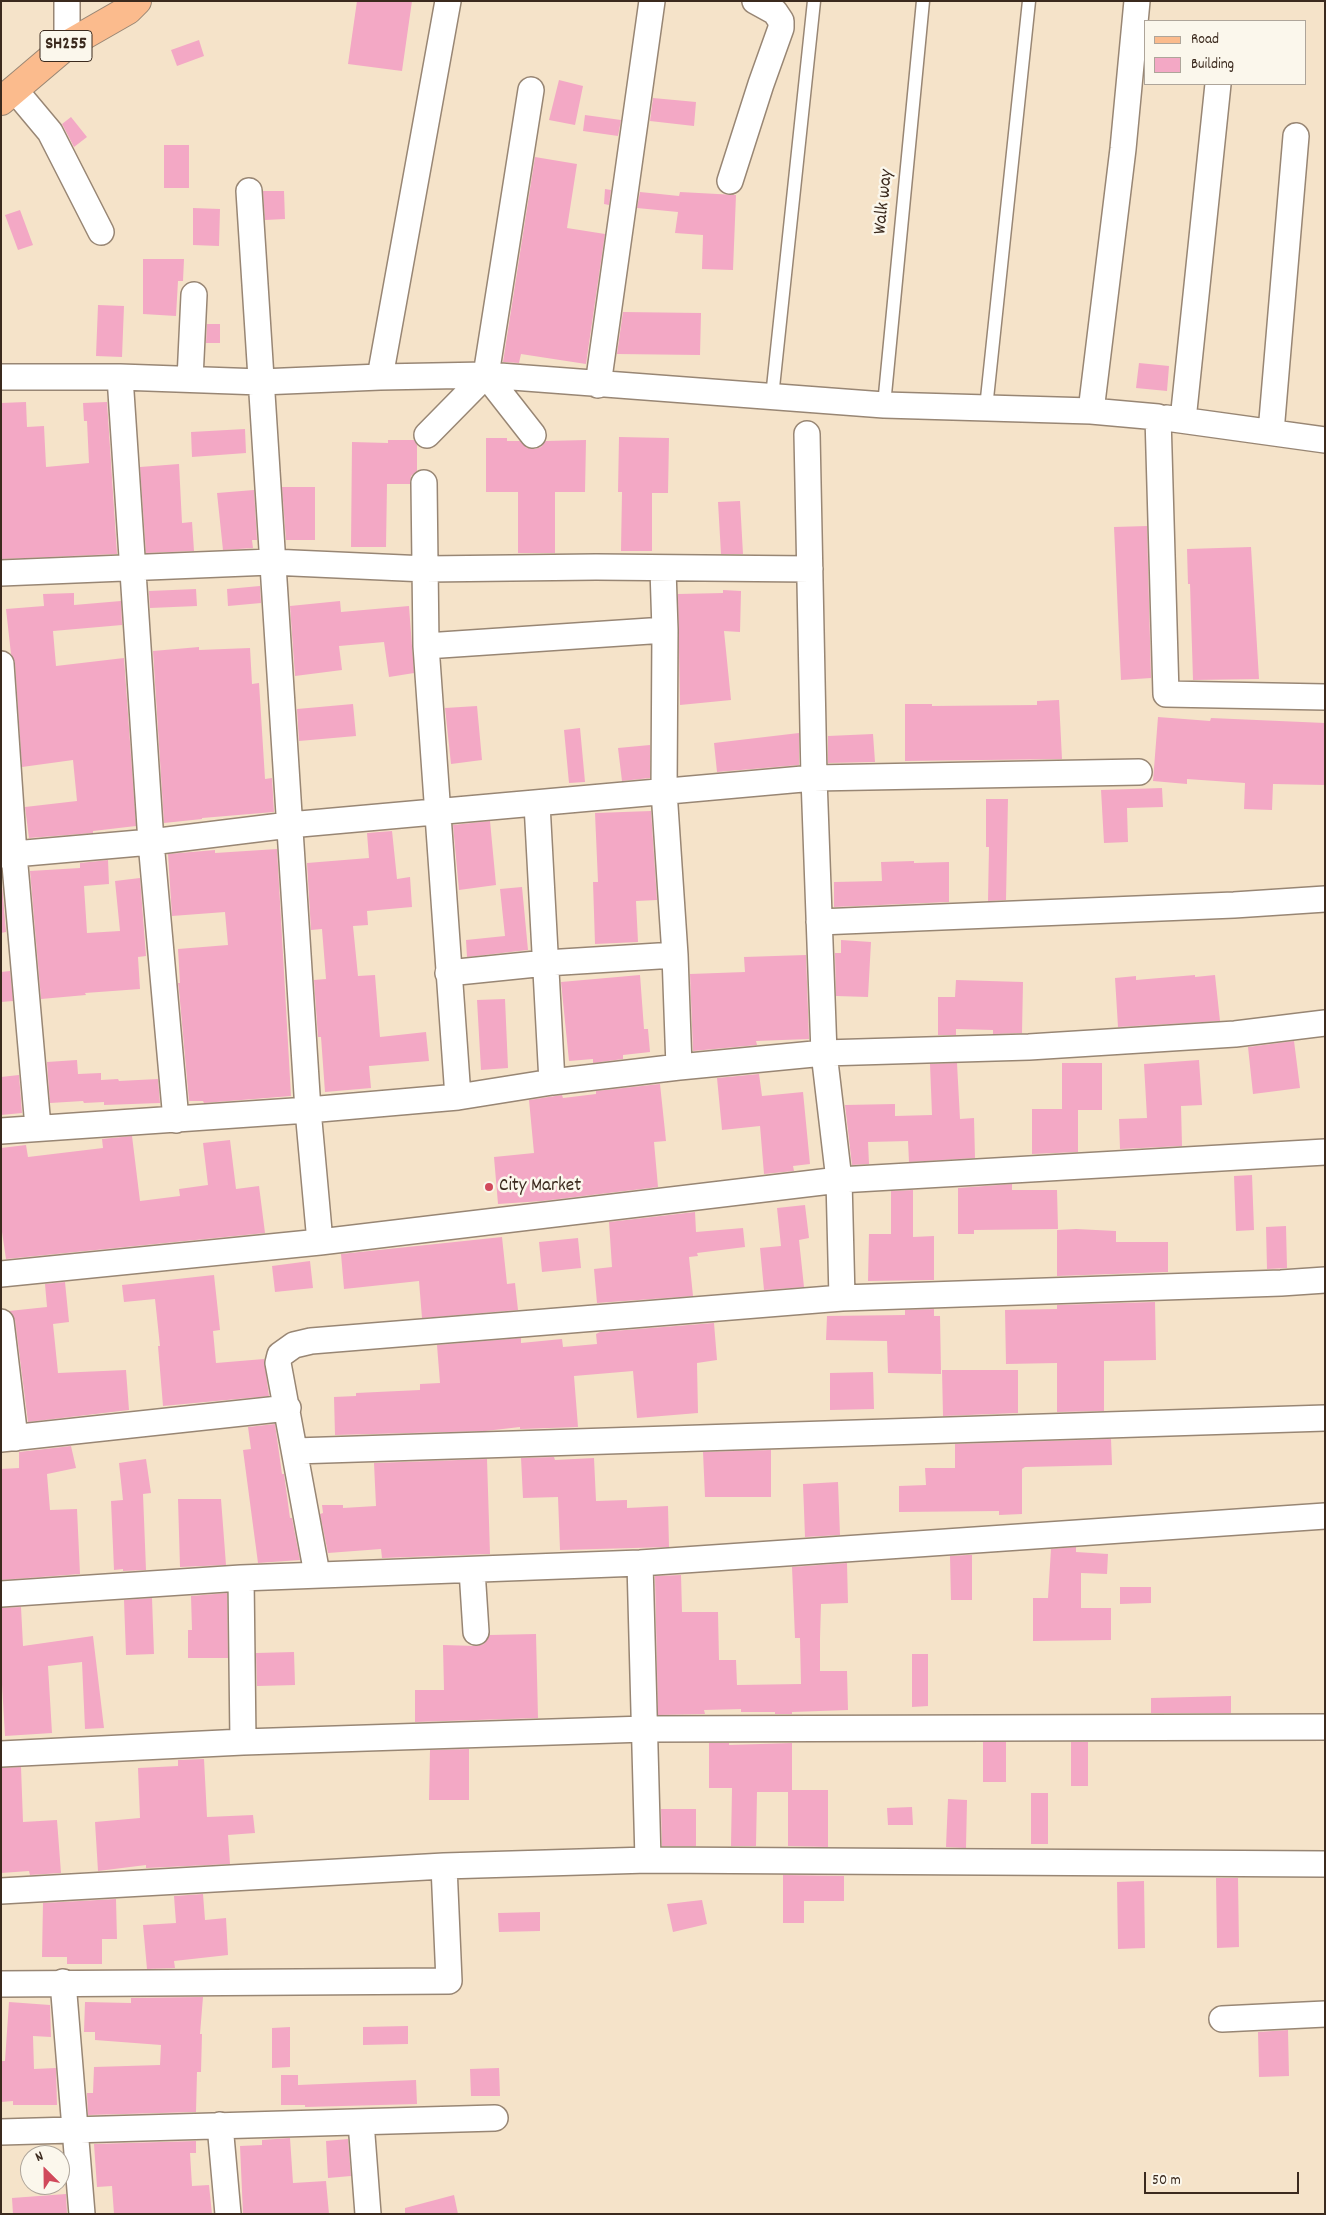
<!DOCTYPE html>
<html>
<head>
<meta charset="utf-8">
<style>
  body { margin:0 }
  #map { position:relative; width:1326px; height:2215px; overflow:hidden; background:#f5e3c9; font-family:Dekko,sans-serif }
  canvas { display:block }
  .frame { position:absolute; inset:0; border:2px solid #3b2a1e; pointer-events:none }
  .legend { position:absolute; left:1144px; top:20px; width:162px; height:65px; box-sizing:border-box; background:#fbf7ec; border:1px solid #aea59a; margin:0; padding:6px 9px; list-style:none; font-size:15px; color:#3b2a1e }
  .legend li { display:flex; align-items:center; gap:10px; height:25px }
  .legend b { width:25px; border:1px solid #aea59a }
  .north { position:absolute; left:20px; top:2145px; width:50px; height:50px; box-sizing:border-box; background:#fbf7ec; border:1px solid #aea59a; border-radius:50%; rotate:337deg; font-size:14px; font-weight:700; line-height:20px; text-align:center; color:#3b2a1e }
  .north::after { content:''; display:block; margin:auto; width:18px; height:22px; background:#d1495b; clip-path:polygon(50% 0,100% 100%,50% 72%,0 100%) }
  .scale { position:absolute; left:1144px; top:2172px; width:155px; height:22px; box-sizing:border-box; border:2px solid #3b2a1e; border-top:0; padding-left:6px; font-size:15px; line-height:18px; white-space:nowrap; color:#3b2a1e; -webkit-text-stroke:4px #fbf7ec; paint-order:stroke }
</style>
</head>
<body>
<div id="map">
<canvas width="1326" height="2215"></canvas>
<div class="frame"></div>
<ul class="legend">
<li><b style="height:6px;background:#fbbb8d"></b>Road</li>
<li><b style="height:14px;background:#f3a8c5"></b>Building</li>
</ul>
<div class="north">N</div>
<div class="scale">50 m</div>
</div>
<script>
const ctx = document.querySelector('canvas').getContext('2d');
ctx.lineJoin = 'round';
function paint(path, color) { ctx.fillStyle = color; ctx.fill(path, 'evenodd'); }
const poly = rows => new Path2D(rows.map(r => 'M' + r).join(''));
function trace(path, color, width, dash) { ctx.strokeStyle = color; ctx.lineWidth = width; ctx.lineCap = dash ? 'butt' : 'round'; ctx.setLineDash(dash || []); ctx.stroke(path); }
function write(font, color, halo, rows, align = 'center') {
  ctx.font = font + ' Dekko,sans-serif'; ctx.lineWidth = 5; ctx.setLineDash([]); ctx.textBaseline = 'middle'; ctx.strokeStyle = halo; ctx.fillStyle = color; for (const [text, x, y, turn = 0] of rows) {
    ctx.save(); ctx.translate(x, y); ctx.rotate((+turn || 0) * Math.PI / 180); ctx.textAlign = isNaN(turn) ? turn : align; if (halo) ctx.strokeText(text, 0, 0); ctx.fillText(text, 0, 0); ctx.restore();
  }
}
paint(poly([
  [357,1,412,1,402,71,348,64],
  [199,40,204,56,177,66,171,50],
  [559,80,583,86,575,125,549,120],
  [653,98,696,102,694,126,650,121],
  [585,115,621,120,618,136,583,131],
  [71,117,87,137,74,147,62,124],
  [164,145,189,145,189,188,164,188],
  [535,157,577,164,567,228,605,234,586,364,521,354,519,363,503,362],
  [605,189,611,190,609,205,604,204],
  [263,191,284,191,285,219,265,220],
  [640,192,679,196,680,192,736,195,733,270,702,269,703,235,675,233,678,212,637,208],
  [193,208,220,209,219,246,193,245],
  [20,210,33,245,18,250,5,215],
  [143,259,184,259,183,281,178,281,176,316,143,314],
  [98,305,124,306,122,357,96,356],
  [623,312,701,313,700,355,617,354],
  [207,324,220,324,220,343,206,343],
  [1139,363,1169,366,1167,391,1136,388],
  [26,402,27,427,44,426,46,467,89,463,87,421,84,421,83,403,107,402,117,554,2,559,1,403],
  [245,429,246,453,192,457,191,432],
  [619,437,669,438,668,493,652,493,652,551,621,551,622,492,618,492],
  [486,438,507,438,507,441,520,441,527,448,535,449,541,447,546,441,586,440,585,492,555,492,555,553,518,553,518,492,486,492],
  [388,440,414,440,417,445,417,471,411,476,410,484,387,484,386,547,351,547,352,442,388,443],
  [179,464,182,523,192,522,194,551,146,553,140,467],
  [282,487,315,487,315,540,286,540],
  [254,490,257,540,252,540,253,548,223,550,217,493],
  [740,501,743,554,721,554,718,502],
  [1147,526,1151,678,1121,680,1114,527],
  [1251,547,1259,679,1193,680,1190,584,1188,584,1187,549],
  [260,586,261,603,228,606,227,589],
  [196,589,197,606,150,608,149,591],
  [723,590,741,591,740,632,724,631,731,700,680,705,678,594,723,593],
  [74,593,74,605,121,601,122,625,53,631,56,666,124,658,136,826,93,831,93,833,29,838,25,807,77,801,73,760,22,767,15,663,11,654,6,609,44,606,43,594],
  [340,601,341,612,409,606,414,673,389,677,384,642,339,646,342,670,295,676,290,606],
  [199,647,199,650,250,648,252,684,259,683,265,779,272,778,274,812,202,818,202,819,164,823,153,651],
  [1059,700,1062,759,905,761,905,704,932,704,932,706,1037,705,1037,701],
  [353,704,356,736,299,741,297,709],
  [477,706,482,760,451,764,445,708],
  [1158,717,1210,721,1211,718,1325,723,1325,785,1273,784,1272,810,1244,809,1245,783,1187,779,1187,784,1153,781],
  [580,728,585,782,569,783,564,730],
  [799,733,799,765,717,772,714,743],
  [873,734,875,762,828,763,828,736],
  [650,745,650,778,622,781,618,748],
  [1162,788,1163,807,1127,808,1128,842,1104,843,1101,790],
  [986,799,1008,799,1006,900,988,901,989,847,986,847],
  [651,811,657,900,636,901,638,942,595,944,593,882,598,882,595,813],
  [490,821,496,885,459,890,453,825],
  [392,831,397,879,410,877,412,907,367,911,368,925,353,926,358,976,375,975,380,1037,426,1032,429,1061,369,1066,371,1088,325,1092,321,1037,318,1037,314,980,326,979,322,929,311,930,307,863,369,858,367,833],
  [277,849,291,1096,204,1103,203,1101,189,1101,179,990,178,983,180,983,178,949,228,945,225,912,172,916,168,854,215,850,215,853],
  [108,860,109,884,84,886,87,933,120,931,115,881,140,878,146,956,138,957,140,989,85,993,86,995,41,999,30,871,80,868,80,863],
  [914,861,914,863,949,862,949,902,834,907,834,882,882,881,881,862],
  [1,874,6,932,1,933],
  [522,887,528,950,467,957,466,940,505,936,500,889],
  [841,940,871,942,868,997,836,996,835,953,841,953],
  [806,955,809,1039,756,1041,757,1045,693,1051,690,974,745,972,744,957],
  [10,971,13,1001,1,1002,1,972],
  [640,975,644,1029,648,1029,650,1052,623,1055,623,1059,593,1063,593,1059,569,1061,561,982],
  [1195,975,1195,977,1215,975,1220,1021,1118,1027,1115,978,1136,976,1136,980],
  [956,980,1023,982,1022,1033,993,1034,993,1030,956,1029,956,1035,938,1035,938,997,955,997],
  [505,999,508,1068,481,1070,477,1000],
  [1294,1041,1300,1088,1253,1094,1248,1047],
  [77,1060,78,1074,101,1073,101,1080,118,1079,119,1081,158,1079,160,1103,104,1105,104,1102,84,1103,83,1101,50,1103,47,1062],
  [1199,1060,1202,1105,1181,1106,1182,1146,1120,1149,1119,1119,1147,1118,1144,1064],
  [957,1063,960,1119,974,1118,975,1158,909,1162,908,1141,868,1142,869,1164,852,1165,845,1105,895,1104,895,1116,932,1115,930,1064],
  [1062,1063,1102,1063,1102,1110,1078,1110,1078,1152,1032,1154,1032,1109,1062,1109],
  [759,1074,762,1096,803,1092,810,1164,793,1166,794,1171,764,1174,760,1126,722,1130,717,1078],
  [19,1075,22,1113,1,1115,1,1077],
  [660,1084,666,1141,654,1142,658,1187,542,1201,498,1204,494,1157,534,1153,529,1100,562,1095,563,1098,596,1094,596,1091],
  [132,1136,140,1201,180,1196,179,1189,208,1185,203,1143,230,1140,236,1189,259,1186,265,1233,6,1259,1,1225,1,1148,26,1145,28,1157,103,1148,102,1139],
  [1252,1175,1254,1230,1236,1231,1234,1176],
  [1012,1184,1012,1190,1057,1190,1058,1229,974,1230,974,1234,958,1234,958,1188],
  [913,1190,913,1237,934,1236,934,1280,868,1281,869,1234,891,1234,891,1191],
  [805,1205,809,1238,799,1240,804,1287,764,1290,760,1248,781,1246,777,1208],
  [695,1212,696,1232,743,1228,745,1247,697,1253,698,1256,689,1257,693,1296,597,1303,594,1269,612,1267,609,1222],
  [1286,1226,1287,1268,1267,1269,1266,1227],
  [1076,1229,1116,1231,1116,1242,1168,1242,1168,1272,1057,1276,1057,1230],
  [502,1237,507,1284,515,1283,518,1310,422,1318,419,1281,344,1289,341,1254],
  [578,1238,581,1268,542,1272,539,1242],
  [310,1261,313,1288,275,1292,272,1266],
  [214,1275,220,1330,213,1331,216,1363,264,1359,269,1396,163,1406,158,1346,160,1346,155,1299,124,1302,122,1285],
  [65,1282,69,1322,53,1324,58,1373,126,1370,129,1410,28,1422,15,1320,9,1311,47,1307,45,1284],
  [1155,1302,1156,1360,1104,1361,1104,1411,1057,1412,1057,1363,1006,1364,1005,1310,1057,1309,1057,1305],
  [934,1309,934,1316,940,1316,941,1374,888,1373,887,1341,826,1340,827,1316,905,1315,905,1310],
  [714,1323,717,1360,697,1363,698,1413,637,1418,633,1371,574,1376,578,1427,520,1429,520,1427,485,1431,335,1435,334,1397,356,1396,356,1393,420,1390,420,1384,440,1383,437,1345,521,1338,521,1343,562,1339,563,1347,597,1344,596,1334,600,1332],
  [942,1370,1018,1370,1018,1413,943,1416],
  [873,1372,874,1409,830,1410,830,1373],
  [275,1424,282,1474,284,1474,290,1518,292,1518,300,1560,258,1563,243,1450,251,1449,248,1427],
  [1111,1439,1112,1465,1025,1467,1022,1469,1022,1514,999,1515,999,1511,899,1512,899,1486,926,1485,925,1468,955,1468,955,1444],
  [71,1446,76,1468,47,1474,50,1510,77,1509,80,1574,1,1580,1,1469,19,1468,19,1452],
  [771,1450,771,1497,705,1497,703,1452],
  [554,1457,555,1460,594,1458,596,1501,627,1500,627,1508,668,1506,669,1547,560,1550,558,1497,523,1498,521,1458],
  [146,1459,151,1493,143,1494,146,1570,123,1571,123,1569,114,1570,111,1501,123,1500,119,1463],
  [487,1459,490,1554,382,1558,381,1549,328,1553,320,1514,323,1513,322,1505,343,1505,343,1508,376,1506,374,1463],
  [838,1482,840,1535,805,1537,803,1484],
  [178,1499,221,1499,226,1565,180,1567],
  [1076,1547,1076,1552,1108,1554,1107,1574,1081,1573,1081,1608,1111,1608,1111,1640,1033,1641,1033,1598,1048,1598,1051,1549],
  [967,1555,972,1555,972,1600,951,1600,950,1556],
  [847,1563,848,1603,821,1604,820,1638,820,1671,847,1671,848,1710,792,1712,792,1714,775,1714,775,1712,741,1712,741,1709,704,1710,705,1714,658,1715,655,1576,681,1575,682,1612,718,1612,719,1660,736,1660,737,1685,801,1684,800,1638,795,1638,792,1567],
  [1120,1587,1151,1587,1151,1603,1120,1604],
  [227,1593,228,1658,188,1658,188,1630,192,1630,191,1596],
  [152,1598,154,1654,126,1655,124,1600],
  [21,1607,23,1646,93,1636,104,1728,85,1729,82,1662,48,1666,52,1733,5,1736,1,1667,1,1608],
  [536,1634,538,1718,415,1722,415,1690,444,1690,443,1645,477,1646,484,1644,490,1635],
  [294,1652,295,1685,257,1686,256,1653],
  [912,1654,928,1654,928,1706,912,1707],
  [1231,1696,1231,1713,1151,1713,1151,1698],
  [983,1742,1006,1742,1006,1782,983,1782],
  [1071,1742,1088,1742,1088,1786,1071,1786],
  [709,1743,729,1743,729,1745,792,1743,792,1790,828,1790,828,1847,788,1846,788,1792,757,1792,756,1846,731,1846,732,1788,709,1788],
  [469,1749,469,1800,429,1800,430,1750],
  [204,1759,207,1817,253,1815,255,1833,228,1835,230,1864,146,1868,146,1865,98,1871,95,1822,140,1818,138,1768,178,1766,178,1760],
  [21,1767,23,1822,57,1820,61,1873,30,1875,29,1871,1,1873,1,1768],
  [1031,1793,1048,1793,1048,1844,1031,1844],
  [948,1799,967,1800,966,1848,946,1847],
  [912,1807,913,1825,888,1825,887,1808],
  [661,1809,696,1809,696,1846,662,1846],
  [783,1875,844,1876,844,1901,804,1901,804,1923,783,1923],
  [1216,1878,1238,1878,1239,1947,1217,1948],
  [1144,1881,1145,1948,1118,1949,1117,1882],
  [203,1894,205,1920,226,1918,228,1955,174,1961,175,1968,147,1969,143,1925,176,1923,174,1896],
  [116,1899,117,1939,102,1939,102,1964,67,1964,67,1957,42,1957,43,1903],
  [702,1900,707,1924,673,1932,667,1904],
  [540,1912,540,1931,499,1932,498,1913],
  [203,1997,200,2034,202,2034,201,2072,197,2072,196,2112,88,2115,87,2093,93,2093,94,2067,160,2065,161,2045,95,2040,95,2032,84,2032,85,2002,131,2003,131,1998],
  [9,2002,50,2005,51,2037,33,2036,34,2069,56,2068,57,2105,13,2105,13,2101,1,2102,1,2061,5,2061],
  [408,2026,408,2044,363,2045,363,2027],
  [290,2027,290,2067,272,2068,272,2028],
  [1288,2030,1289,2076,1259,2077,1258,2032],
  [499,2068,500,2096,471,2096,470,2069],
  [281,2075,298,2075,298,2085,416,2080,417,2104,305,2107,305,2105,281,2105],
  [290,2138,293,2183,326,2181,329,2214,243,2214,240,2146,262,2145,262,2140],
  [348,2139,351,2176,328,2178,326,2141],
  [196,2141,196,2153,190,2153,192,2186,209,2185,212,2214,114,2214,112,2186,97,2187,94,2144],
  [66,2194,67,2214,13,2214,12,2198],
  [454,2195,458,2214,405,2214,405,2208]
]), '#f3a8c5');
const lane = poly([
  [772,397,814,1],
  [884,405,923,1],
  [986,408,1029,1]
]);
const street = poly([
  [67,45,67,1],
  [14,89,50,132,101,232],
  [730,181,761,84,781,28,781,21,775,12,755,1],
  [249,191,308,1110,320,1242],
  [486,375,531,90],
  [1,377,120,377,261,382,380,377,486,375,884,405,1091,411,1158,417,1166,694,1325,697],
  [380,377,448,1],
  [190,379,194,295],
  [598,385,652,1],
  [1091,411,1123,149,1137,1],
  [1166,418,1325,440],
  [1183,420,1218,84],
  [1271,432,1296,136],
  [807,434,814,778,824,1053,839,1180,842,1298],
  [427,435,486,375,533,435],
  [424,483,426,646,458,1097],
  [663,569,665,630,664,791,675,955,679,1067],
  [1,573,271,562,426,569,596,567,810,569],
  [426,646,665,630],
  [1,664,14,854,1,855],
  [537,804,552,1082],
  [819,922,1234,905,1325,899],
  [448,973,546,963,675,955],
  [176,1120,151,842,289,825,814,778,1139,772],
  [38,1127,14,854,151,842,120,377],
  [1,1131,308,1110,458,1097,552,1082,679,1067,824,1053,1029,1047,1235,1034,1325,1023],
  [1,1274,320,1242,839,1180,1325,1152],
  [1,1322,15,1438],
  [1,1439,288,1408],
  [295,1451,1325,1418],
  [640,1563,648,1860,1325,1864],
  [472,1570,476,1632],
  [317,1574,278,1363,280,1355,294,1345,311,1341,842,1298,1281,1283,1325,1280],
  [241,1578,243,1742],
  [1,1594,241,1578,640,1563,1325,1516],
  [1,1754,243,1742,645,1729,1325,1727],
  [1,1891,444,1866,648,1860],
  [63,1982,82,2214],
  [1,1984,449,1981,444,1866],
  [1222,2019,1325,2014],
  [361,2122,368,2214],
  [220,2125,228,2214],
  [1,2132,495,2118]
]);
const primary = poly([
  [1,101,67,45,128,10,137,1]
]);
trace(lane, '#988674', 15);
trace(street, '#988674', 28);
trace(primary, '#988674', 30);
trace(lane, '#fff', 12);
trace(street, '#fff', 25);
trace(primary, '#fbbb8d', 28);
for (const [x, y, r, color] of [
  [489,1187,5,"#d1495b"]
]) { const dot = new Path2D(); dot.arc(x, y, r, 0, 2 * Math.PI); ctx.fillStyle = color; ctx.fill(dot); trace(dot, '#fbf7ec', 2); }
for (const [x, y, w] of [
  [66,46,52]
]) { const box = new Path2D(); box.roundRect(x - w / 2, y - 15.5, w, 31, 4); ctx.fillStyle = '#fbf7ec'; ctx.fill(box); trace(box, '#3b2a1e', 1); }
write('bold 18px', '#3b2a1e', null, [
  ["SH255",66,46]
]);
write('19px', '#3b2a1e', '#fbf7ec', [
  ["Walk way",885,202,-84]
]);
write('19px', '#3b2a1e', '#fbf7ec', [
  ["City Market",499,1187]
], 'left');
</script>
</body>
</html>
